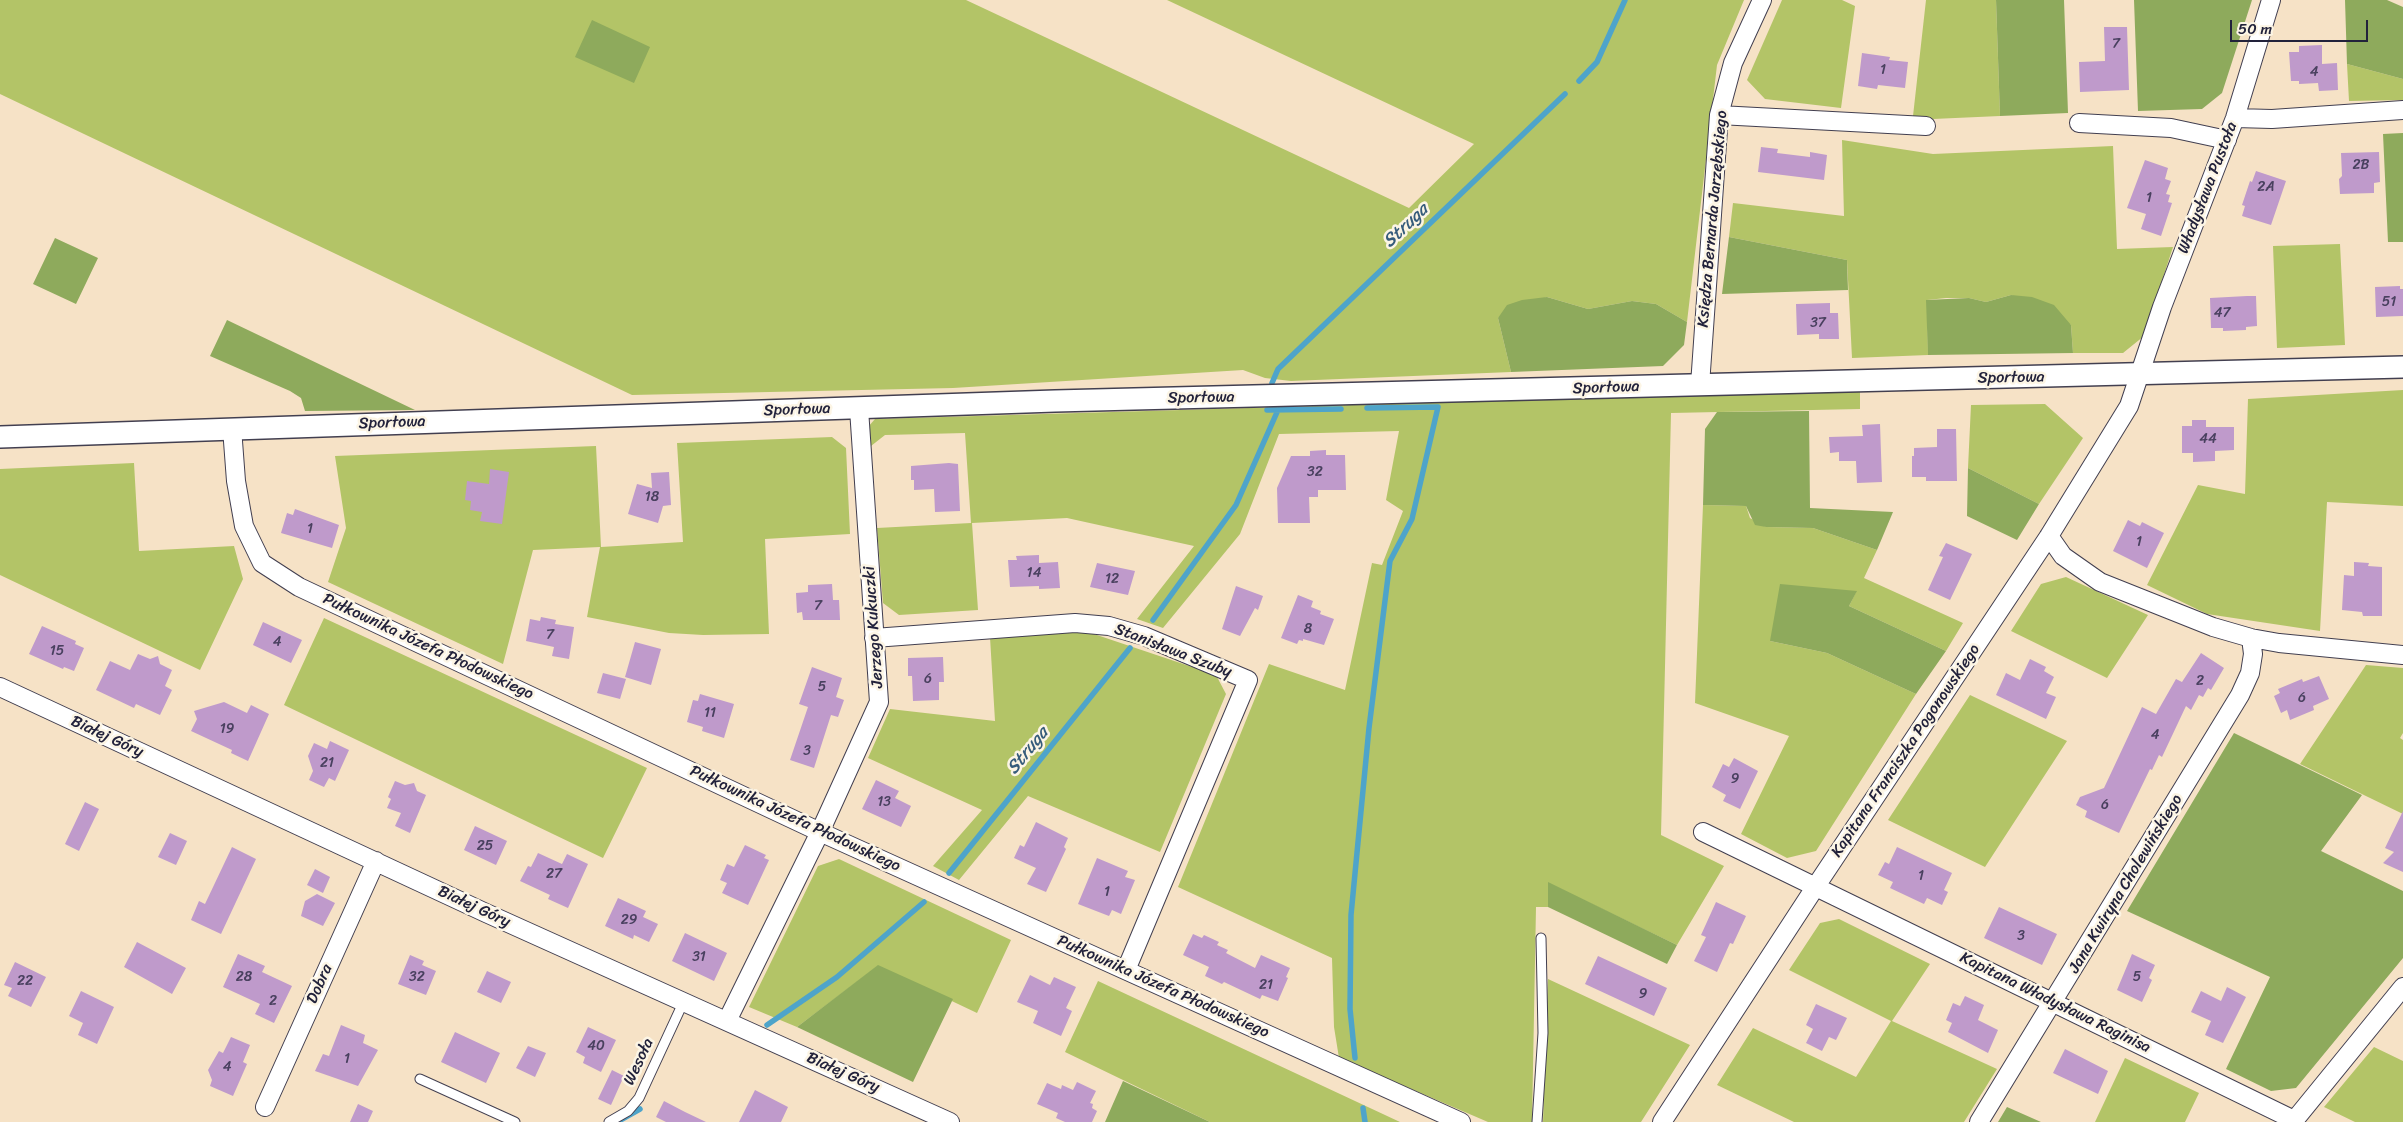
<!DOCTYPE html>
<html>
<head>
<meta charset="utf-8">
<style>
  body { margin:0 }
  #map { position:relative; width:2403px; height:1122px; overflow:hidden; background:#f6e2c6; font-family:Sriracha,sans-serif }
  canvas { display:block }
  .scale { position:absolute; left:2230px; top:20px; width:138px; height:22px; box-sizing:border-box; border:2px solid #22223b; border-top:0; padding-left:6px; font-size:15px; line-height:18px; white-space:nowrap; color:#22223b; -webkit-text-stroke:4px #fcf5e5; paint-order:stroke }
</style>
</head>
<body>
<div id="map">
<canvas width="2403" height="1122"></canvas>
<div class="scale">50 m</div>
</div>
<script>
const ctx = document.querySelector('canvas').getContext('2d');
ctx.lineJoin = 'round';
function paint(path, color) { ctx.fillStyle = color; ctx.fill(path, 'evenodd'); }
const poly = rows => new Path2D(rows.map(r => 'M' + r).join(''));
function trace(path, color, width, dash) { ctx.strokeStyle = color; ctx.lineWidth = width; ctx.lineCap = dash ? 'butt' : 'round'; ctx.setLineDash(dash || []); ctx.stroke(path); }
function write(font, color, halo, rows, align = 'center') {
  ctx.font = font + ' Sriracha,sans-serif'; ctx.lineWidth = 5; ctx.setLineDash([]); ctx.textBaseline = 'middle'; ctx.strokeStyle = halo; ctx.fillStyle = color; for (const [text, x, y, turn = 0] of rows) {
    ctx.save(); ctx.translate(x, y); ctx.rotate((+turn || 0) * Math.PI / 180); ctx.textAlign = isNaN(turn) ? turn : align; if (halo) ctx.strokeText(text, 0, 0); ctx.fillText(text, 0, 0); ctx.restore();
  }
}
paint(poly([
  [0,0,966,0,1409,208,1474,144,1167,0,1744,0,1717,65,1687,322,1656,304,1632,301,1588,309,1547,297,1498,318,1511,372,1291,381,1265,378,1243,370,953,388,632,395,0,94],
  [1782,0,1842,0,1855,6,1841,108,1765,99,1747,80],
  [1926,0,1996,0,2000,116,1933,119,1913,116],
  [2347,64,2403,79,2403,100,2349,101],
  [1842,140,1933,154,2113,146,2117,249,2173,247,2144,336,2123,353,2073,353,2071,325,2011,295,1986,302,1969,298,1946,298,1927,300,1928,355,1852,358,1847,260,1729,237,1733,203,1844,216],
  [2340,244,2345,345,2277,348,2273,246],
  [1860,390,1860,409,1671,413,1661,835,1724,866,1677,945,1548,883,1548,907,1536,907,1532,1122,1488,1122,1339,1058,1334,1027,1332,958,1178,887,1269,664,1345,690,1372,563,1382,565,1403,511,1386,500,1399,431,1279,434,1240,534,1163,628,1137,619,1194,546,1067,518,972,523,978,610,899,615,883,603,877,528,971,523,965,433,885,435,871,446,868,427,875,419],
  [2403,390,2403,506,2327,502,2320,631,2207,614,2147,585,2198,485,2245,494,2248,399],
  [2045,404,2083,438,2039,504,1968,468,1971,405],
  [832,437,846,448,850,534,765,539,769,634,703,635,669,633,587,617,600,547,533,550,503,664,328,582,346,528,335,456,596,446,601,547,683,542,677,443],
  [134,463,139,551,234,546,243,579,200,670,0,575,0,469],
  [1703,505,1746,506,1750,518,1766,527,1813,528,1877,550,1864,578,1963,623,1946,651,1849,606,1856,592,1770,641,1827,653,1916,694,1816,851,1787,858,1741,834,1789,736,1695,703],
  [2066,577,2148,615,2107,678,2011,631,2041,584],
  [324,618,647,768,603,858,284,705],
  [1088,632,1216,675,1226,694,1160,852,1028,796,959,880,933,866,982,810,868,758,890,709,995,721,990,637],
  [2366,665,2403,668,2403,733,2400,738,2403,740,2403,814,2300,764],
  [1970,695,2067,741,1985,867,1888,820],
  [839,859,1011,940,977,1013,878,966,797,1027,749,1007,818,866],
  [1839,919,1930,964,1892,1021,1997,1069,1964,1122,1794,1122,1717,1085,1753,1028,1856,1077,1891,1021,1789,970,1820,923],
  [1548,979,1690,1045,1641,1122,1543,1122],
  [1098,981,1400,1122,1210,1122,1065,1052],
  [2374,1047,2403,1061,2403,1122,2355,1122,2324,1107],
  [2125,1058,2199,1093,2185,1122,2095,1122]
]), '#b3c467');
paint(poly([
  [1996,0,2064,0,2068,113,2000,116],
  [2134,0,2252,0,2222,93,2202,109,2138,111],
  [2345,0,2387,0,2403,7,2403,79,2347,64],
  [592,20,650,47,634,83,575,57],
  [2403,133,2403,242,2388,242,2383,134],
  [1729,237,1847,260,1848,290,1722,294],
  [55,238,98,258,76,304,33,284],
  [2011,295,2032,297,2054,305,2071,325,2073,353,1928,355,1926,300,1969,298,1986,302],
  [1547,297,1588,309,1632,301,1656,304,1687,322,1684,345,1663,366,1511,372,1498,318,1507,305,1522,300],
  [227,320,415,410,305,411,301,398,290,391,210,356],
  [1809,411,1810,508,1893,512,1877,550,1813,528,1766,527,1755,525,1746,506,1703,505,1705,429,1717,412],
  [1968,468,2039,504,2017,540,1967,516],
  [1780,584,1857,591,1849,606,1946,651,1916,694,1827,653,1770,641],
  [2234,733,2362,795,2321,851,2403,891,2403,958,2296,1088,2271,1091,2226,1069,2270,977,2127,911],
  [1548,882,1677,945,1667,964,1548,907],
  [878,965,953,999,913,1082,797,1027],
  [1123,1081,1210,1122,1105,1122],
  [2007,1107,2041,1122,1998,1122]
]), '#8eaa5c');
trace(poly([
  [1579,81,1597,62,1625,0],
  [1272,383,1278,369,1565,94],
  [1267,410,1341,409],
  [1153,620,1236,505,1278,410],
  [949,873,1130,648],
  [767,1025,837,977,924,902],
  [1355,1058,1350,1009,1351,915,1369,728,1390,561,1412,519,1438,407,1367,408],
  [1363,1108,1365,1122],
  [617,1122,640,1109]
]), '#4ea4ca', 5.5);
paint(poly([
  [2104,27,2127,27,2129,90,2080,92,2079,62,2105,61],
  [2322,45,2322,64,2337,63,2338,90,2319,91,2318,83,2299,84,2299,81,2291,81,2289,52,2299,52,2299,46],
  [1862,53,1890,57,1889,60,1908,62,1905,88,1878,85,1877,89,1858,86],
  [1761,147,1778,149,1777,153,1810,157,1810,152,1827,155,1824,180,1758,172],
  [2379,152,2380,182,2374,183,2374,193,2340,194,2339,179,2342,176,2341,153],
  [2145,160,2168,168,2165,179,2171,181,2166,194,2170,195,2168,202,2172,203,2161,236,2141,229,2146,214,2127,208],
  [2256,171,2286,181,2271,225,2242,216,2245,206,2242,205,2250,181,2252,182],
  [2400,286,2400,289,2403,289,2403,316,2376,317,2375,287],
  [2247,296,2256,296,2257,326,2246,327,2246,330,2223,331,2223,328,2211,328,2210,298],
  [1830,303,1830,313,1838,313,1839,339,1819,339,1819,334,1797,335,1796,304],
  [2192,420,2206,420,2206,427,2234,427,2234,450,2215,451,2215,461,2193,462,2193,453,2182,453,2182,426,2192,426],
  [1880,424,1882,482,1857,483,1856,461,1839,461,1839,452,1830,453,1829,437,1863,436,1862,425],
  [1937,429,1956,429,1957,481,1926,481,1926,477,1912,477,1912,456,1914,456,1914,448,1937,447],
  [1326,450,1326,455,1345,455,1346,490,1318,490,1318,497,1309,497,1310,523,1278,523,1277,488,1291,456,1310,456,1310,451],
  [949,463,958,464,960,511,935,512,934,489,914,490,914,480,911,480,911,466],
  [490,469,509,472,502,524,480,521,482,512,470,510,471,501,465,500,467,481,489,484],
  [669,472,671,505,663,506,658,523,628,514,637,484,652,488,651,473],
  [295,509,339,525,332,548,281,533,287,513,293,515],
  [2128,520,2140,526,2142,522,2164,533,2147,568,2113,551],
  [1946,543,1972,554,1950,600,1928,590,1943,557,1939,556],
  [1039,555,1039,563,1058,562,1060,588,1039,589,1039,586,1010,587,1008,560,1017,560,1016,556],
  [2354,562,2369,563,2368,566,2382,567,2382,616,2363,616,2362,612,2342,610,2344,575,2354,576],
  [1097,563,1135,571,1128,595,1090,587],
  [832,584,833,600,839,600,840,620,803,620,802,612,797,613,796,593,808,592,808,585],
  [1236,586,1263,596,1258,610,1255,608,1240,636,1222,629],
  [1298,595,1313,601,1311,607,1321,611,1320,614,1334,619,1324,645,1303,639,1303,641,1299,640,1297,644,1281,638],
  [541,617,556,620,555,624,574,627,569,659,552,656,554,647,526,641,530,619,540,621],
  [263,622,302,640,291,663,253,645],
  [42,626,76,641,75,644,84,648,74,671,64,667,63,669,29,654],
  [635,642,661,649,651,685,625,677],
  [2201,653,2224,668,2211,690,2208,688,2203,697,2199,695,2191,710,2186,706,2162,757,2159,755,2152,770,2150,769,2119,833,2085,817,2087,811,2076,805,2080,797,2104,788,2142,707,2156,714,2176,679,2182,682],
  [138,654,150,659,158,656,160,664,172,670,165,686,172,690,160,715,136,704,134,708,96,690,110,661,130,670],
  [943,657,944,682,939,682,939,700,913,701,912,676,908,676,908,658],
  [2030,659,2046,667,2044,671,2054,677,2046,693,2056,697,2046,719,1996,695,2006,673,2020,680],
  [812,667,842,678,836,697,844,700,838,717,831,715,814,768,790,760,808,707,799,704],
  [603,673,626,679,620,699,597,693],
  [2319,676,2329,699,2313,706,2314,710,2290,720,2287,710,2281,713,2274,696,2280,693,2278,689,2302,679,2303,682],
  [700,694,734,704,724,738,702,731,703,727,687,722,693,700,698,701],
  [224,702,247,713,251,705,269,714,248,761,231,753,232,750,191,731,197,719,194,711],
  [330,741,349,750,335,781,329,778,324,787,309,780,313,771,308,756,314,743,327,749],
  [1734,758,1758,771,1740,809,1723,801,1726,795,1712,787,1723,764,1729,767],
  [876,780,899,791,895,798,911,806,901,827,862,809],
  [395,781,405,785,414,783,417,791,426,795,410,833,395,826,401,813,387,808,391,799,388,797],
  [85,802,99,809,79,851,65,844],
  [2403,811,2403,872,2383,863,2394,852,2385,848],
  [1036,822,1068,838,1064,847,1066,849,1046,892,1027,884,1036,868,1014,858,1020,845,1024,847],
  [475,826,507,841,496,865,464,850],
  [170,833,187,841,176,865,158,857],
  [745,845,766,855,764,858,769,860,748,905,722,893,727,883,720,880,727,864,734,867],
  [232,847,256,859,221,934,191,920,199,901,205,904],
  [1897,847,1952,873,1944,890,1948,892,1942,905,1927,898,1924,904,1890,888,1893,882,1878,875,1885,862,1889,864],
  [538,853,562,864,567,854,588,864,568,908,548,899,550,895,520,881,528,866,531,867],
  [1097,858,1128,871,1125,877,1135,880,1121,914,1112,910,1109,916,1078,904],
  [315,869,330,877,323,893,307,885],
  [317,894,335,903,323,926,301,916,305,901],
  [618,898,646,911,643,917,658,924,649,942,634,935,633,939,605,926],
  [1716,902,1746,916,1733,944,1730,943,1717,972,1694,961,1706,937,1701,935],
  [1999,907,2057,934,2042,965,1984,938],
  [685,933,727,953,714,981,672,961],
  [1193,934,1202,938,1204,935,1219,942,1217,945,1228,950,1226,953,1255,968,1261,955,1290,968,1286,977,1288,978,1278,1001,1262,995,1260,999,1224,982,1222,984,1205,976,1209,967,1183,955],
  [137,942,186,968,172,994,124,967],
  [238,954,265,966,262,972,292,986,274,1023,255,1014,260,1004,223,987],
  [2132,954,2155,965,2149,978,2152,980,2142,1002,2117,990],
  [410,955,424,961,422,965,436,971,426,995,398,984],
  [1598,956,1667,988,1654,1016,1585,984],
  [15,962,46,977,31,1007,8,996,12,988,4,985],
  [487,971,511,982,501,1003,477,992],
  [1030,975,1050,985,1054,977,1076,987,1066,1008,1072,1011,1061,1036,1033,1023,1038,1011,1017,1002],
  [2227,987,2246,997,2223,1043,2205,1035,2211,1021,2191,1012,2201,991,2221,1001],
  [81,991,114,1007,97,1044,78,1035,83,1023,69,1016],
  [1965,996,1984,1005,1978,1020,1998,1030,1988,1053,1948,1032,1952,1023,1946,1020,1953,1003,1960,1006],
  [1816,1004,1847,1018,1836,1040,1829,1037,1822,1051,1806,1043,1813,1029,1806,1025],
  [341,1025,365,1035,363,1043,378,1050,358,1086,315,1071,323,1054,329,1056],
  [588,1027,616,1040,601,1072,583,1063,585,1057,576,1052],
  [455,1032,500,1053,486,1083,441,1062],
  [231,1037,250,1045,243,1062,247,1064,233,1096,210,1086,212,1080,208,1070,219,1051,223,1053],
  [528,1046,546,1053,535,1077,516,1068],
  [2065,1049,2108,1071,2098,1094,2053,1073],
  [612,1070,624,1076,611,1105,598,1099],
  [1077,1082,1096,1091,1090,1103,1093,1104,1092,1108,1097,1111,1092,1122,1065,1122,1056,1118,1058,1113,1037,1104,1047,1083,1061,1089,1062,1085,1073,1090],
  [755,1090,788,1107,781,1122,739,1122],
  [664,1101,685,1112,706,1122,666,1122,656,1117],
  [358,1104,373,1111,368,1122,350,1122]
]), '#bf9acb');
const service = poly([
  [420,1079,515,1122],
  [609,1122,628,1111,639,1098,683,1003],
  [1537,1122,1543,1033,1541,938]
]);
const minor = poly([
  [1719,115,1926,126],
  [2235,118,2272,119,2403,110],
  [2079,123,2171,128,2227,140],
  [1700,385,1719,115,1733,63,1762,0],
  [232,428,236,481,244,526,262,563,299,587,820,832,1461,1122],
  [2049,536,2063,556,2100,582,2213,627,2251,638,2279,643,2403,655],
  [874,638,1075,623,1109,626,1144,636,1248,680,1126,970],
  [0,687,486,913,950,1122],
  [1703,832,2294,1120],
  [727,1021,820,832,879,702,859,409],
  [265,1107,376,861],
  [1662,1122,1816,886,2049,536,2129,406,2162,307,2235,118,2271,0],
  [1979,1122,2240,695,2250,673,2253,654,2251,638],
  [2293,1122,2403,987]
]);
const tertiary = poly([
  [0,437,1055,401,2403,367]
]);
trace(service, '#423f50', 11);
trace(minor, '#423f50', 20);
trace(tertiary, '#423f50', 24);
trace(service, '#fff', 9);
trace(minor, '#fff', 18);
trace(tertiary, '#fff', 21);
write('14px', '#49405f', null, [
  ["7",2116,44],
  ["1",1883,70],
  ["4",2314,72],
  ["2B",2361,165],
  ["2A",2266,187],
  ["1",2149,198],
  ["51",2389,302],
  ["47",2222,313],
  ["37",1818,323],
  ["44",2208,439],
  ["32",1315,472],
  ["18",652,497],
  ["1",310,529],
  ["1",2139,542],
  ["14",1034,573],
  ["12",1112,579],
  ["7",818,606],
  ["8",1308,629],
  ["7",550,635],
  ["4",277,642],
  ["15",57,651],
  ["6",928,679],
  ["2",2200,681],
  ["5",822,687],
  ["6",2302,698],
  ["11",710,713],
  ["19",227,729],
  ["4",2155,735],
  ["3",807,751],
  ["21",327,763],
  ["9",1735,779],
  ["13",884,802],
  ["6",2105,805],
  ["25",485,846],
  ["27",554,874],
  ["1",1921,876],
  ["1",1107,892],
  ["29",629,920],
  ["3",2021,936],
  ["31",699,957],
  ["28",244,977],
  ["32",417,977],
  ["5",2137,977],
  ["22",25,981],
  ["21",1266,985],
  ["9",1643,994],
  ["2",273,1001],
  ["40",596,1046],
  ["1",347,1059],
  ["4",227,1067]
]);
write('16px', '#22223b', '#fcf5e5', [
  ["Władysława Pustoła",2208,188,-69],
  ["Księdza Bernarda Jarzębskiego",1713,219,-85],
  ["Sportowa",2011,378,-1],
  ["Sportowa",1606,388,-2],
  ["Sportowa",1201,398,-1],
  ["Sportowa",797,410,-2],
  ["Sportowa",392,423,-2],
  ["Jerzego Kukuczki",874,627,-94],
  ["Pułkownika Józefa Płodowskiego",428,647,25],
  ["Stanisława Szuby",1173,651,21],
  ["Białej Góry",107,737,25],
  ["Kapitana Franciszka Pogonowskiego",1906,751,-56],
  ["Pułkownika Józefa Płodowskiego",795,819,25],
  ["Jana Kwiryna Cholewińskiego",2126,884,-59],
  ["Białej Góry",474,907,25],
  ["Dobra",320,984,-66],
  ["Pułkownika Józefa Płodowskiego",1163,987,24],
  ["Kapitana Władysława Raginisa",2055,1003,26],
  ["Wesoła",639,1062,-65],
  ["Białej Góry",843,1073,24]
]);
write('italic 18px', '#365c7b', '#fcf5e5', [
  ["Struga",1406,226,-44],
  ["Struga",1028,751,-51]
]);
</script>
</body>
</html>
